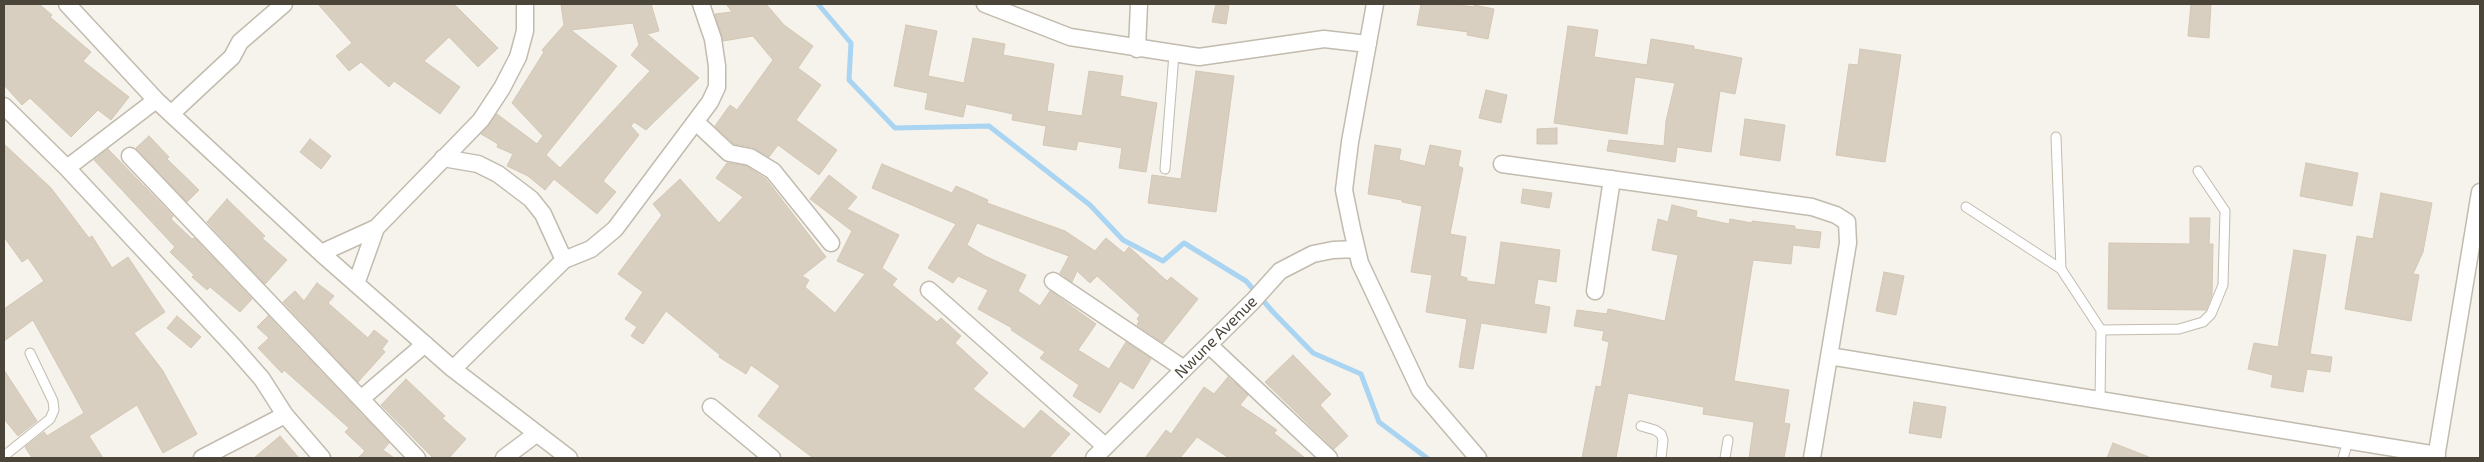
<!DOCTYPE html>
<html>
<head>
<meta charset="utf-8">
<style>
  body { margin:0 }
  #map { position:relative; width:2484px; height:462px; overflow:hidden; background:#f6f3ec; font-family:"Exo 2",sans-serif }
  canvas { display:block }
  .frame { position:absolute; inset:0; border:5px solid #4b4439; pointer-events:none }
</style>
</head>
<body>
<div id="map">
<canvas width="2484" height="462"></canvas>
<div class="frame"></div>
</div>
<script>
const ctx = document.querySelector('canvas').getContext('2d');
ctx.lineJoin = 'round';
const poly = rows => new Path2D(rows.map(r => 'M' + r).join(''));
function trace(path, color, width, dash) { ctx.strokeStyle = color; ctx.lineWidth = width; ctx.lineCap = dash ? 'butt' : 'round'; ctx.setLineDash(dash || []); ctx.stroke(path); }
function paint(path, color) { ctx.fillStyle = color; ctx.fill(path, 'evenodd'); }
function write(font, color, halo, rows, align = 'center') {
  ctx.font = font + ' "Exo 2",sans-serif'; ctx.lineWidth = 4; ctx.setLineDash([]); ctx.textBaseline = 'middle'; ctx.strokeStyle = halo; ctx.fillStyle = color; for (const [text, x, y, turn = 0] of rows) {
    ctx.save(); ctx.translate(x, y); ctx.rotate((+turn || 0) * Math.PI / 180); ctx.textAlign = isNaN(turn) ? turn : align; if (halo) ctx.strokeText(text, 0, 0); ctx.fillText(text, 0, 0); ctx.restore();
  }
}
trace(poly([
  [818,4,851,43,849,80,895,128,989,126,1090,205,1123,240,1163,261,1184,243,1246,281,1273,312,1313,353,1361,374,1379,422,1427,458]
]), '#a9d4f2', 5);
const building = poly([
  [4,4,39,4,52,15,50,17,91,52,83,61,129,97,111,120,98,110,71,137,30,98,22,105,4,85,4,4],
  [318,4,454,4,498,48,478,67,449,37,424,61,460,87,440,114,394,81,389,87,361,62,349,71,336,56,352,43,318,4],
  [561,4,651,4,659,31,647,34,699,78,646,130,634,122,631,126,639,135,603,181,616,192,597,214,554,179,545,190,528,176,507,166,513,154,497,147,498,144,481,134,497,114,537,144,543,136,512,103,544,52,542,50,564,25,561,4],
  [633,23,639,45,631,55,650,71,560,168,546,155,617,66,571,30,633,23],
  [726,4,766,4,784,25,813,46,798,68,821,85,796,120,837,150,819,175,778,145,769,157,752,147,734,144,715,126,730,105,737,110,773,60,753,36,723,41,715,14,732,12,726,4],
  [1216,4,1229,6,1226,24,1212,22,1216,4],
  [1421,4,1452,4,1474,7,1474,5,1494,9,1488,39,1467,35,1468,32,1417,25,1421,4],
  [2191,4,2211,4,2209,38,2188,36,2191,4],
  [906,25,937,31,928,76,964,83,973,38,1005,44,1003,55,1054,64,1047,111,1082,116,1089,71,1123,76,1120,96,1157,103,1146,172,1119,168,1122,148,1078,141,1076,150,1043,145,1046,126,1012,120,1013,114,966,104,963,117,925,109,928,93,894,86,906,25],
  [1568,26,1598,30,1594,57,1647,65,1651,39,1694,46,1694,49,1742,58,1735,94,1720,91,1711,152,1677,147,1675,162,1607,151,1609,140,1664,146,1666,121,1675,83,1635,77,1627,134,1554,123,1568,26],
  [1860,49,1901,55,1885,162,1836,155,1849,64,1858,65,1860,49],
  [1196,71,1234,76,1216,212,1148,203,1152,175,1181,179,1196,71],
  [1486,90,1507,95,1501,123,1479,118,1486,90],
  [1745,119,1785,125,1780,161,1740,155,1745,119],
  [1557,128,1557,144,1537,144,1537,129,1557,128],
  [149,136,169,157,167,159,199,190,187,202,136,148,149,136],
  [310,139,331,156,321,169,300,152,310,139],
  [4,144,51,188,89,238,92,236,112,268,128,257,150,290,165,312,134,333,163,371,197,434,163,453,137,405,89,436,103,458,32,458,25,447,44,432,47,436,84,413,33,320,4,341,4,309,44,281,28,258,22,262,4,237,4,144],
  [1375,145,1401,149,1399,160,1425,166,1430,145,1461,151,1458,166,1463,168,1450,234,1466,237,1460,276,1467,278,1467,281,1495,285,1501,242,1560,250,1556,282,1538,279,1534,304,1550,307,1546,333,1481,323,1473,369,1459,367,1467,319,1426,312,1432,275,1411,272,1422,206,1402,202,1402,200,1368,194,1375,145],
  [108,149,173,216,171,219,192,239,194,238,252,299,240,312,210,287,207,290,192,277,194,275,170,252,175,247,94,160,108,149],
  [727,163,746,166,766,179,826,257,802,276,809,280,805,287,835,313,865,274,837,261,852,231,810,199,829,175,857,197,847,209,899,235,882,268,897,279,892,285,937,322,941,318,961,336,955,343,988,373,973,389,1024,429,1041,410,1070,434,1049,458,813,458,758,416,780,386,751,365,746,374,719,357,720,355,666,311,643,344,631,336,637,327,625,319,643,292,618,274,662,215,653,204,680,179,719,223,743,197,716,178,727,163],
  [2306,163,2358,173,2352,206,2300,196,2306,163],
  [882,164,952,193,956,186,988,200,987,203,1065,231,1095,251,1106,238,1124,253,1129,247,1167,281,1171,277,1198,299,1163,343,1137,325,1139,321,1137,319,1140,315,1097,276,1090,283,1077,271,1072,282,1061,274,1060,273,1069,256,977,223,967,245,985,256,1026,275,1018,291,1040,306,1050,291,1096,324,1078,350,1109,369,1126,342,1151,359,1133,389,1120,381,1100,413,1073,396,1079,385,1040,358,1045,352,1011,330,1012,328,978,309,988,290,958,276,953,283,928,268,956,224,872,188,882,164],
  [1523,189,1552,193,1549,208,1521,203,1523,189],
  [2381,193,2432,203,2423,252,2413,274,2419,275,2411,321,2345,309,2357,236,2373,239,2381,193],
  [227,199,265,236,262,238,287,260,265,284,207,222,227,199],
  [1672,205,1697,211,1696,217,1729,224,1730,219,1752,223,1752,221,1795,226,1795,229,1821,232,1819,248,1793,245,1791,264,1753,260,1734,381,1789,390,1784,423,1790,424,1784,458,1749,458,1754,422,1703,414,1704,407,1628,393,1616,458,1582,458,1596,386,1601,387,1609,342,1602,340,1604,331,1574,326,1577,310,1607,314,1608,309,1665,321,1678,255,1652,250,1658,219,1668,222,1672,205],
  [2190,218,2210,218,2209,244,2213,244,2212,295,2206,310,2108,309,2109,243,2190,244,2190,218],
  [2294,250,2326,255,2310,354,2332,357,2330,372,2307,369,2303,392,2271,387,2273,375,2248,369,2254,343,2278,347,2294,250],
  [1884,272,1904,276,1896,315,1876,311,1884,272],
  [317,283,334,296,328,303,368,338,374,330,388,341,382,349,385,352,358,382,283,302,295,291,304,301,317,283],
  [177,316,201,337,191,348,167,328,177,316],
  [268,316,389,443,383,450,394,458,358,458,365,451,345,432,349,428,284,370,282,373,258,348,269,338,257,327,268,316],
  [1293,355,1331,394,1320,405,1348,436,1334,449,1265,382,1293,355],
  [4,370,37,421,18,436,4,419,4,370],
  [1228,377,1248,395,1240,405,1277,430,1274,433,1305,458,1229,458,1197,437,1180,458,1145,458,1166,430,1171,434,1204,387,1214,394,1228,377],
  [406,379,445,416,442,418,466,439,449,458,433,458,381,405,406,379],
  [1914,402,1946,407,1941,438,1909,433,1914,402],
  [280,436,299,458,254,458,280,436],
  [2113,443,2149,457,2149,458,2107,458,2113,443]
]);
paint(building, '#d8cfc1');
trace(building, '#d3c7b4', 1);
const service = poly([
  [2056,137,2061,269],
  [1165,169,1174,54],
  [1966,207,2061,269,2101,330,2100,400],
  [2101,330,2179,329,2203,322,2211,314,2223,285,2225,211,2198,171],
  [1641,426,1655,430,1661,434,1663,440,1661,458],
  [4,456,50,419,54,410,53,401,30,353],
  [1725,458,1728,440],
  [2343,458,2348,441]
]);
const minor = poly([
  [67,4,156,100,321,253,453,369,569,458],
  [985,4,1070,37,1199,57,1324,39,1368,44],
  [1375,4,1350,142,1344,190,1352,229,1360,263,1420,390,1478,458],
  [1137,49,1139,4],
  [4,106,67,168,234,347,262,379,285,415,322,458],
  [171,114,232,57,240,42,284,4],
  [696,122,729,153,750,157,773,171,831,243],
  [130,156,417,458],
  [443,158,478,164,498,174,531,199,543,214,564,260],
  [1502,164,1812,207,1836,215,1847,222,1848,243,1812,458],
  [67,168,156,100],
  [321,253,376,228,481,120,502,88,518,57,525,31,525,4],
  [1053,281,1184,369],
  [356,284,376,228],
  [929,290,1105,446],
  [1595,291,1612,179],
  [1209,345,1329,458],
  [1829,356,2437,455],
  [453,369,564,260,591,249,615,229,710,102,717,87,717,66,713,39,701,4],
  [362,398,425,344],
  [711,407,772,458],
  [202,458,285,415],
  [504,458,536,434],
  [1094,458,1253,301,1280,271,1313,254,1333,250,1356,249],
  [2436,458,2480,192]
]);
trace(service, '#c2bbae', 11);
trace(minor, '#c2bbae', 19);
trace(service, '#fff', 9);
trace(minor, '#fff', 16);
write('16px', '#4b4439', '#fff', [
  ["Nwune Avenue",1216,337,-45]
]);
</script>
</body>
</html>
